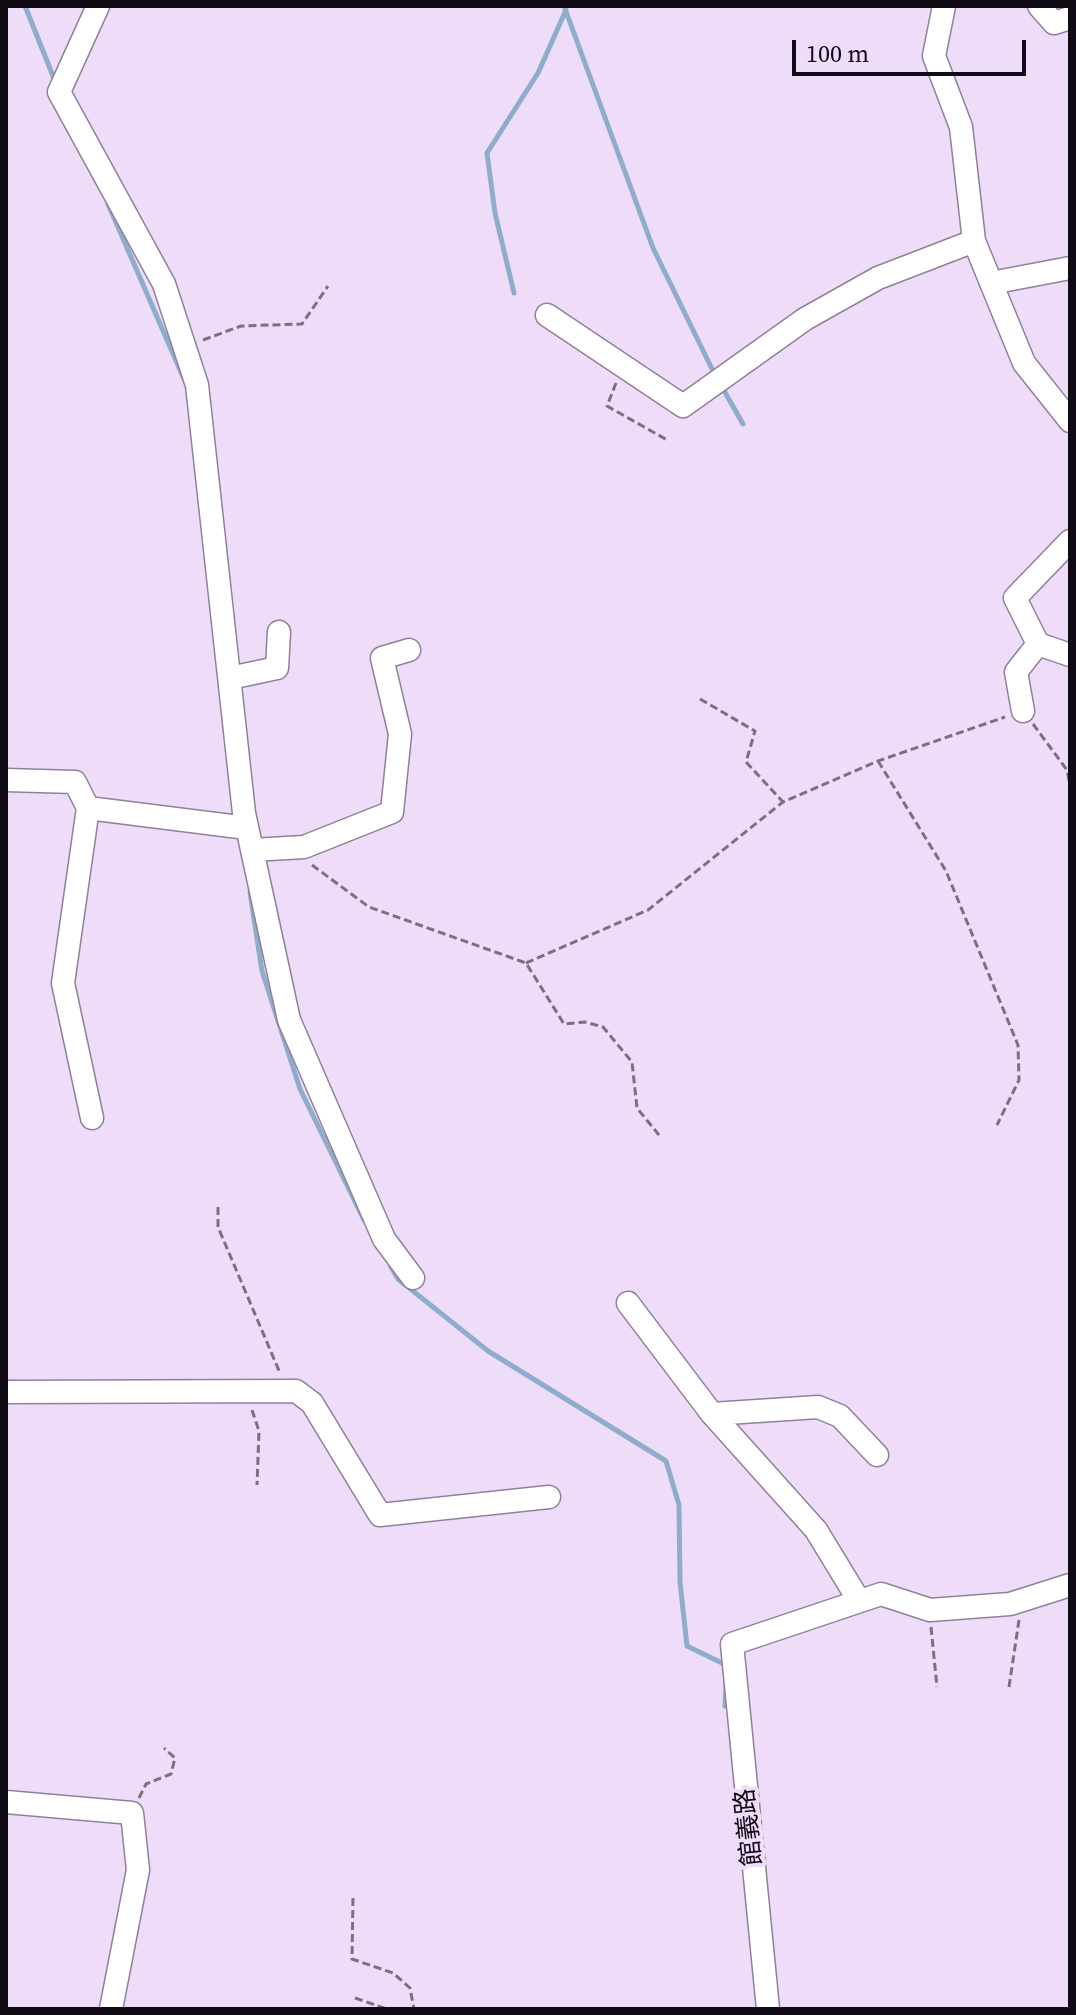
<!DOCTYPE html>
<html>
<head>
<meta charset="utf-8">
<style>
  body { margin:0 }
  #map { position:relative; width:1076px; height:2015px; overflow:hidden; background:#efdcf9; font-family:"Source Serif 4",serif }
  canvas { display:block }
  .frame { position:absolute; inset:0; border:8px solid #110b15; pointer-events:none }
  .scale { position:absolute; left:792px; top:40px; width:234px; height:36px; box-sizing:border-box; border:4px solid #110b15; border-top:0; padding-left:10px; font-size:24px; line-height:28px; white-space:nowrap; color:#110b15; -webkit-text-stroke:6px #efdcf9; paint-order:stroke }
</style>
</head>
<body>
<div id="map">
<canvas width="1076" height="2015"></canvas>
<div class="frame"></div>
<div class="scale">100 m</div>
</div>
<script>
const ctx = document.querySelector('canvas').getContext('2d');
ctx.lineJoin = 'round';
const poly = rows => new Path2D(rows.map(r => 'M' + r).join(''));
function trace(path, color, width, dash) { ctx.strokeStyle = color; ctx.lineWidth = width; ctx.lineCap = dash ? 'butt' : 'round'; ctx.setLineDash(dash || []); ctx.stroke(path); }
function write(font, color, halo, rows, align = 'center') {
  ctx.font = font + ' "Source Serif 4","Noto Sans TC",serif'; ctx.lineWidth = 8; ctx.setLineDash([]); ctx.textBaseline = 'middle'; ctx.strokeStyle = halo; ctx.fillStyle = color; for (const [text, x, y, turn = 0] of rows) {
    ctx.save(); ctx.translate(x, y); ctx.rotate((+turn || 0) * Math.PI / 180); ctx.textAlign = isNaN(turn) ? turn : align; if (halo) ctx.strokeText(text, 0, 0); ctx.fillText(text, 0, 0); ctx.restore();
  }
}
trace(poly([
  [25,6,55,81],
  [564,6,653,248,715,375],
  [108,204,184,379],
  [514,293,495,213,487,153,538,73,566,10],
  [722,387,743,424],
  [250,892,262,971,300,1089,364,1220],
  [391,1267,398,1279,488,1351,666,1461,679,1505,680,1582,687,1646,726,1665],
  [725,1706,726,1683]
]), '#8eadcc', 5);
const minor = poly([
  [98,6,59,92,164,284,197,385,244,813,289,1020,384,1239,413,1278],
  [944,6,934,56,961,127,974,241,1024,363,1070,421],
  [1039,6,1054,23,1070,18],
  [991,283,1070,268],
  [547,315,683,406,805,319,878,278,974,241],
  [1038,644,1070,655],
  [230,678,277,668,279,632],
  [1023,711,1016,672,1038,644,1015,598,1070,541],
  [6,780,75,782,88,808,247,828],
  [88,808,63,983,92,1118],
  [252,850,304,847,392,812,400,734,382,658,409,650],
  [628,1303,712,1414,816,1530,858,1599],
  [6,1392,296,1391,312,1403,380,1515,549,1497],
  [712,1414,818,1407,840,1416,877,1455],
  [6,1802,132,1813,138,1870,111,2009],
  [768,2009,732,1644,881,1594,930,1610,1010,1604,1070,1585]
]);
trace(minor, '#91809a', 25);
trace(poly([
  [203,340,241,326,302,324,328,286],
  [616,383,607,406,669,441],
  [700,699,755,731,746,762,783,802],
  [1033,724,1067,770,1070,785],
  [878,761,946,871,1018,1045,1019,1080,997,1125],
  [312,865,369,907,526,963,564,1024,585,1022,603,1027,632,1062,637,1108,659,1135],
  [526,963,648,910,783,802,878,761,1005,717],
  [218,1207,218,1227,280,1373],
  [252,1410,259,1431,257,1485],
  [931,1627,937,1687],
  [1009,1687,1019,1620],
  [139,1798,146,1784,171,1774,175,1758,164,1748],
  [353,1898,352,1959,393,1973,410,1988,414,2009],
  [355,1998,387,2009]
]), '#7b6f82', 3, [8, 4]);
trace(minor, '#fff', 22);
write('26px', '#110b15', '#efdcf9', [
  ["館義路",750,1827,-96]
]);
</script>
</body>
</html>
